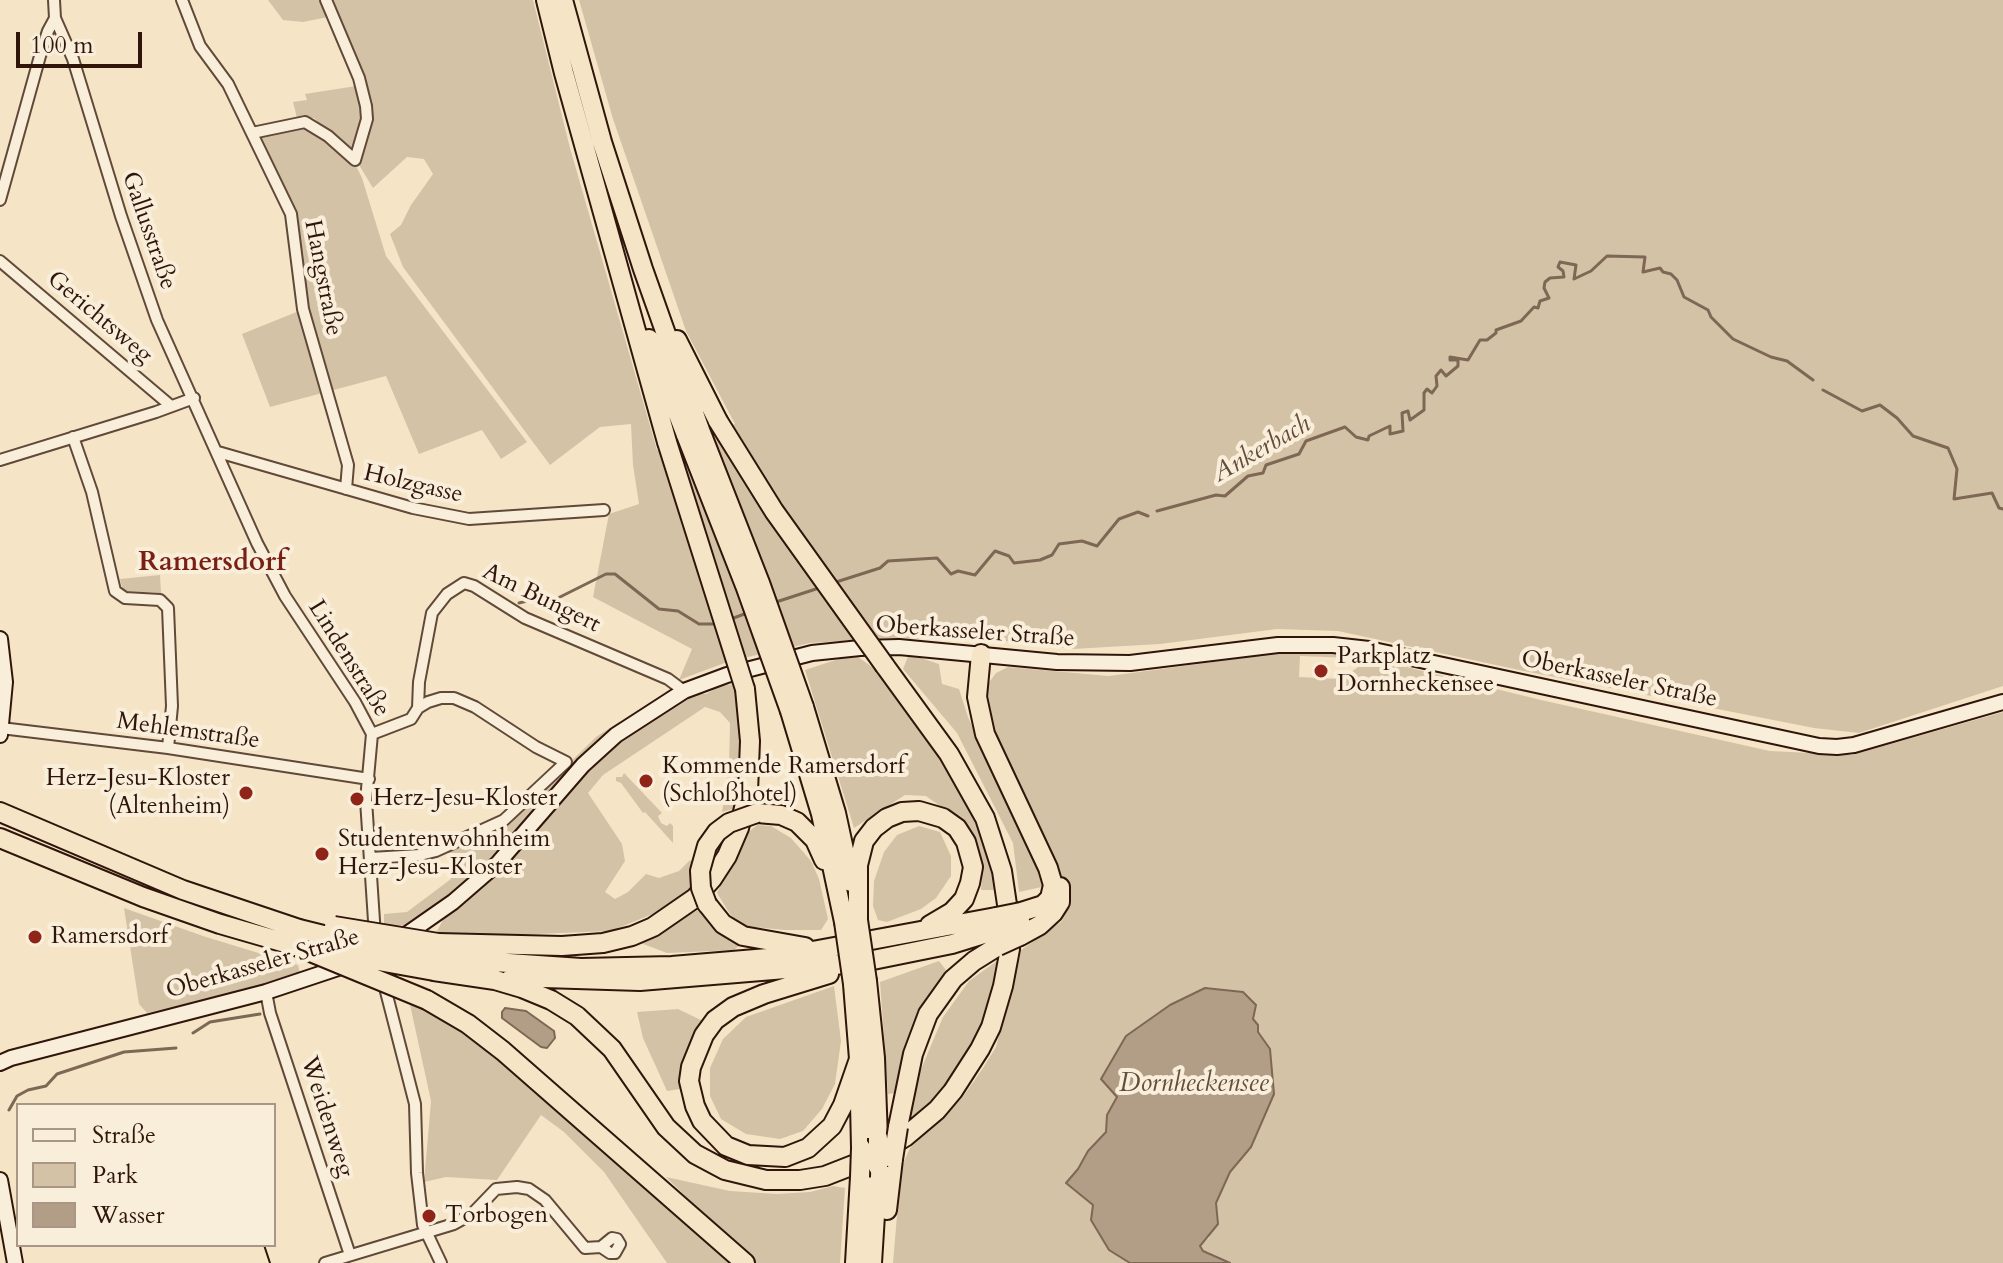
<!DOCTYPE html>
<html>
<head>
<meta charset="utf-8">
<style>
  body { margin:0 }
  #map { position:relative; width:2003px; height:1263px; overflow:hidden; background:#f5e5c6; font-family:Cardo,serif }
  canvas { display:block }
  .legend { position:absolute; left:16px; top:1103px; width:260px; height:144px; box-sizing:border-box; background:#f8eeda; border:2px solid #a89787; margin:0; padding:10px 14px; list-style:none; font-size:24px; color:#30150b }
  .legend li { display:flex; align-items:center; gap:16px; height:40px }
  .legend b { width:40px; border:2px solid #a89787 }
  .scale { position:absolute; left:16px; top:32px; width:126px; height:36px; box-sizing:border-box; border:4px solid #30150b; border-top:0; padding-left:10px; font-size:24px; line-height:28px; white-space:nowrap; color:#30150b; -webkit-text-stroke:6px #f8eeda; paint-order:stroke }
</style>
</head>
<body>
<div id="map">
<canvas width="2003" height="1263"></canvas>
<ul class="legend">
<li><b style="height:10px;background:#f8eeda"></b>Straße</li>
<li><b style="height:22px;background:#d4c2a6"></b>Park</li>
<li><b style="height:22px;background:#b29e86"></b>Wasser</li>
</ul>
<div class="scale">100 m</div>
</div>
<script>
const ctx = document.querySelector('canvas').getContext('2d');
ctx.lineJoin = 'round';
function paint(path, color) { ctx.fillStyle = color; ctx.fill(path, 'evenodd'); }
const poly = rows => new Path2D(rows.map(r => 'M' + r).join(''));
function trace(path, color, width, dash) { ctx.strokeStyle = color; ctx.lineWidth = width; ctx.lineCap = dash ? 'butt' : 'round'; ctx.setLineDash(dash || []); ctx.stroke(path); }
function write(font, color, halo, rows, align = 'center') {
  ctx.font = font + ' Cardo,serif'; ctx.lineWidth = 8; ctx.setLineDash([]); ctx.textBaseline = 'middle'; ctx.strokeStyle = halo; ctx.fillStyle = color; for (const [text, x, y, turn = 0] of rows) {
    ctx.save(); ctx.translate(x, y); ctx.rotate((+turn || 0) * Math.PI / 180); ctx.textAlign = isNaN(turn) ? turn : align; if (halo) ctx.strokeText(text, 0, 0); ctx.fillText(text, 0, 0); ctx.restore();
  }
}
paint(poly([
  [268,0,323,0,328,17,303,22,283,20],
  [330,0,533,0,570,148,657,450,735,424,686,331,613,119,579,0,2003,0,2003,686,1859,733,1814,728,1519,670,1338,631,1277,629,1160,644,1073,649,1004,641,890,638,810,643,730,661,679,680,692,649,593,597,609,514,639,504,633,465,631,424,600,427,550,465,403,267,390,234,401,225,411,205,433,174,424,159,407,157,373,188,356,160,314,118,297,118,293,102,307,100,305,94,356,86],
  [302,125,313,128,354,162,362,178,386,256,527,442,501,459,482,430,419,454,386,376,270,407,242,334,304,309,295,216,255,135],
  [160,575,161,593,123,591,120,579],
  [1302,650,1344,652,1352,654,1352,658,1300,656,1299,677,1342,679,1370,658,1541,700,1770,751,1852,755,2003,712,2003,1263,1230,1263,1203,1251,1200,1246,1209,1238,1216,1203,1230,1172,1251,1147,1274,1094,1270,1049,1258,1032,1258,1025,1253,1019,1244,992,1205,988,1126,1037,1118,1097,1107,1115,1106,1132,1088,1151,1078,1169,1066,1183,1093,1206,1109,1250,1130,1263,893,1263,901,1168,910,1148,962,1098,983,1068,996,1047,1021,950,1062,921,1071,901,996,744,984,703,987,685,996,673,1008,667,1109,676],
  [854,654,879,672,934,745,961,792,979,830,997,890,981,890,982,876,977,855,947,811,926,796,905,795,854,828,805,670],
  [909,654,939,664,942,684,959,689,968,717,1046,886,1019,892,1013,843,957,733,903,669],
  [735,684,742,712,743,776,733,809,722,812,729,768,730,723,720,712,705,707,603,775,588,793,622,844,625,861,605,892,615,899,628,892,646,874,659,878,679,871,689,861,693,860,691,892,677,904,611,931,486,936,436,933,444,918,494,877,556,803,632,731,694,694,706,694,720,686],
  [619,722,620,725,460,888,411,925,384,927,384,914,407,912,451,879,448,851,507,824,596,737],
  [624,773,662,813,658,816,661,823,667,826,670,823,673,826,673,843,645,812,643,813,621,783,616,781,616,777,622,777],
  [757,825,771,826,791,838,811,861,819,879,828,919,821,930,785,930,742,926,730,914,717,893,744,836],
  [919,826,940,832,951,856,951,876,936,898,921,909,887,922,878,920,873,906,874,881,884,852,897,835],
  [124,908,206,937,298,965,301,977,147,1013,139,1004],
  [700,909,743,943,734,950,667,953,638,942],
  [1001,958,990,1011,966,1068,941,1098,909,1119,919,1074,943,1017,969,981],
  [939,961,946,970,921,1005,904,1048,896,1093,888,1094,880,982],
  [834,986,841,1041,835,1084,822,1109,803,1131,780,1139,746,1134,721,1119,710,1096,710,1068,723,1039,746,1017],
  [409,1000,482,1041,735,1263,667,1263,604,1172,564,1132,541,1115,497,1180,446,1177,424,1182,431,1101],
  [678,1009,705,1022,693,1037,681,1064,680,1089,667,1091,643,1038,637,1012],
  [666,1177,730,1191,777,1194,810,1192,833,1186,845,1188,840,1263,753,1263]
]), '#d4c2a6');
const water = poly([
  [1205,988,1243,992,1256,1005,1253,1019,1258,1025,1258,1032,1270,1049,1274,1094,1251,1147,1230,1172,1216,1203,1218,1224,1200,1246,1203,1251,1230,1263,1130,1263,1109,1250,1091,1220,1093,1205,1066,1183,1078,1169,1088,1151,1106,1132,1107,1115,1117,1097,1101,1079,1126,1036,1170,1005,1205,988],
  [505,1008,526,1011,554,1031,555,1038,547,1048,541,1047,502,1018,502,1012,505,1008]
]);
paint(water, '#b29e86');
trace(water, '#7e6755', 2);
trace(poly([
  [1823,390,1862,411,1880,405,1897,418,1913,436,1948,448,1957,469,1954,499,1992,493,1999,508,2003,509],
  [1157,511,1216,495,1225,496,1248,476,1263,473,1266,465,1299,454,1306,441,1345,427,1356,437,1368,440,1369,436,1390,426,1390,434,1403,431,1402,413,1408,411,1410,420,1424,410,1424,393,1427,389,1432,393,1437,386,1436,376,1441,370,1446,376,1458,366,1458,360,1450,360,1450,357,1468,360,1480,340,1487,340,1496,333,1496,330,1521,321,1534,307,1538,308,1540,301,1549,298,1544,288,1545,282,1550,278,1564,277,1563,271,1558,267,1560,262,1576,265,1574,279,1591,271,1607,256,1645,257,1643,272,1660,268,1663,272,1671,274,1677,280,1684,297,1708,310,1711,317,1733,339,1771,357,1787,361,1813,380],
  [833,583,880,568,888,561,937,558,951,574,958,571,975,575,995,551,1009,556,1014,563,1040,560,1052,555,1059,544,1082,541,1097,546,1119,519,1138,512,1148,516],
  [519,603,539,598,546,601,554,600,606,574,615,574,659,609,678,611,699,624,717,624],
  [773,603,819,588],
  [731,619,747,613],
  [193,1033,210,1022,260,1014],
  [9,1110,17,1096,28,1090,46,1086,57,1074,124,1052,176,1048]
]), '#7e6755', 3);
const street = poly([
  [182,0,200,46,228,84,291,214,303,309,348,465,346,489],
  [55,18,73,59,121,216,157,320,257,543,285,596,355,702,372,734,366,800,375,936],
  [252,133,305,122,328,136,355,160,367,119,366,106,359,78,326,0],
  [0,200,40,56,48,31,55,18,54,0],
  [0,261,171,406],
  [73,437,92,492,115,591,125,598,160,600,168,608,172,706,168,748],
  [218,452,413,508,469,519,604,510],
  [0,460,156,412,194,398],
  [418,708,419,682,432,613,447,594,464,583,474,586,525,618,668,679,684,691],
  [1,728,168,748,369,779],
  [371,858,420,855,436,851,504,820,566,762,536,747,475,707,454,698,441,698,428,702,418,708,411,719,372,734],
  [383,980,415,1104,417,1173,423,1225,441,1263],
  [266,992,270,1013,350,1255],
  [325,1263,454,1224,472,1214,496,1189,517,1187,529,1189,545,1200,585,1248,601,1247,612,1238,617,1239,620,1244,615,1253,610,1253,601,1247]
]);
const secondary = poly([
  [0,639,5,682,0,735],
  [400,939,453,902,498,863,583,765,616,735,684,691,727,675,812,653,860,648,899,647,1057,662,1130,663,1278,645,1333,645,1369,649,1819,746,1837,747,1854,745,2003,702],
  [0,1063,11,1058,266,992,350,964],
  [0,1180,15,1263]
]);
const highway = poly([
  [546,0,564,73,667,442],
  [563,0,602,142,643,269,700,430],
  [649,339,686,435],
  [677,340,718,421],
  [981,654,977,697,985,734,1048,868,1053,885,1050,898,1043,905,1021,912],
  [804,707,836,813,851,882],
  [790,711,821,814,844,922],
  [0,812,183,890,299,929],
  [757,813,781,815,797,822,815,840,824,860],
  [0,838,143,897,220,924,296,946],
  [707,904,723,924,743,936,805,947],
  [858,920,858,865,864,841,874,828,887,818,902,812,919,811,943,818,957,828,966,842,973,867,970,883,964,899,952,912,930,925],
  [1020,936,1040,925,1053,913,1060,902,1060,887],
  [438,943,562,946,603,943,632,936,653,927,695,898,712,879,727,856,739,828,748,792,750,741,745,689],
  [436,958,581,968,672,966,780,957,996,917],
  [434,971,495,980,522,988,551,1000,577,1016,612,1049,666,1127,695,1154,725,1170,766,1180,800,1180,825,1176,871,1158,905,1137,937,1110,953,1091,980,1049,991,1027,1003,986,1010,949,1009,918,1002,871,985,818,949,754,885,666],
  [829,974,764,994,733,1007,715,1020,704,1035,691,1067,689,1081,695,1106,702,1121,726,1146,748,1155,785,1157,808,1148,832,1126,843,1105,859,1059],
  [512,977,640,981,858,963,952,944,997,930],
  [867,981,875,1058,878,1138],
  [853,984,859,1059,861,1148],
  [427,1000,468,1024,503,1051,745,1263],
  [898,1127,913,1054,928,1014,953,979,974,961,998,946],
  [887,1210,893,1159],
  [855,1263,860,1177],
  [872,1263,878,1167]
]);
trace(street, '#61493a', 14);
trace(secondary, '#30150b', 18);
trace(highway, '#30150b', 22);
trace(street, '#f8eeda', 10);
trace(secondary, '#f8eeda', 14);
trace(highway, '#f5e5c6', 18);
trace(poly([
  [264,1245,270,1263]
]), '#30150b', 2);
const highwayBridge = poly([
  [718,421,774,511,885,666],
  [700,430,760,583,804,707],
  [686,435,746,588,790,711],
  [667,442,745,689],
  [707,904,701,888,700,871,707,846,717,832,729,823,757,813],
  [996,917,1021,912],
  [858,920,867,981],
  [844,922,853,984],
  [334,926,438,943],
  [299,929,380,949,436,958],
  [997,930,1021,924],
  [296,946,427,1000],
  [998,946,1020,936],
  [334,953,434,971],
  [878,1138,878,1167],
  [893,1159,898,1127],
  [860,1177,861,1148]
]);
trace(highwayBridge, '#30150b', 22, []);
trace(highwayBridge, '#f5e5c6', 18);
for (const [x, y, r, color] of [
  [1321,671,8,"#8f2418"],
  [646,781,8,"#8f2418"],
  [246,793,8,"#8f2418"],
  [357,799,8,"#8f2418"],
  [322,854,8,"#8f2418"],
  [35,937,8,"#8f2418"],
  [429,1216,8,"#8f2418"]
]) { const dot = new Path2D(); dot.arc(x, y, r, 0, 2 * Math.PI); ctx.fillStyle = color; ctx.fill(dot); trace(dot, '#f8eeda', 3); }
write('24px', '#30150b', '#f8eeda', [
  ["Gallusstraße",148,231,71],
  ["Hangstraße",322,278,79],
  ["Gerichtsweg",99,318,40],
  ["Holzgasse",413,485,13],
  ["Am Bungert",541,599,26],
  ["Oberkasseler Straße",975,633,4],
  ["Lindenstraße",348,659,58],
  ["Oberkasseler Straße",1619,680,12],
  ["Mehlemstraße",188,732,8],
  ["Oberkasseler Straße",263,965,-16],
  ["Weidenweg",326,1117,72]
]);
write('24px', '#30150b', '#f8eeda', [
  ["Parkplatz",1337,657],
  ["Dornheckensee",1337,685],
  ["Kommende Ramersdorf",662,767],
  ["(Schloßhotel)",662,795],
  ["Herz-Jesu-Kloster",230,779,"right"],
  ["(Altenheim)",230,807,"right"],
  ["Herz-Jesu-Kloster",373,799],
  ["Studentenwohnheim",338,840],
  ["Herz-Jesu-Kloster",338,868],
  ["Ramersdorf",51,937],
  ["Torbogen",445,1216]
], 'left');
write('italic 26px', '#644c3c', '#f8eeda', [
  ["Ankerbach",1262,450,-30],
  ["Dornheckensee",1194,1085]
]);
write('bold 28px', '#7a1f14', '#f8eeda', [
  ["Ramersdorf",212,564]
]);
</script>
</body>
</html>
